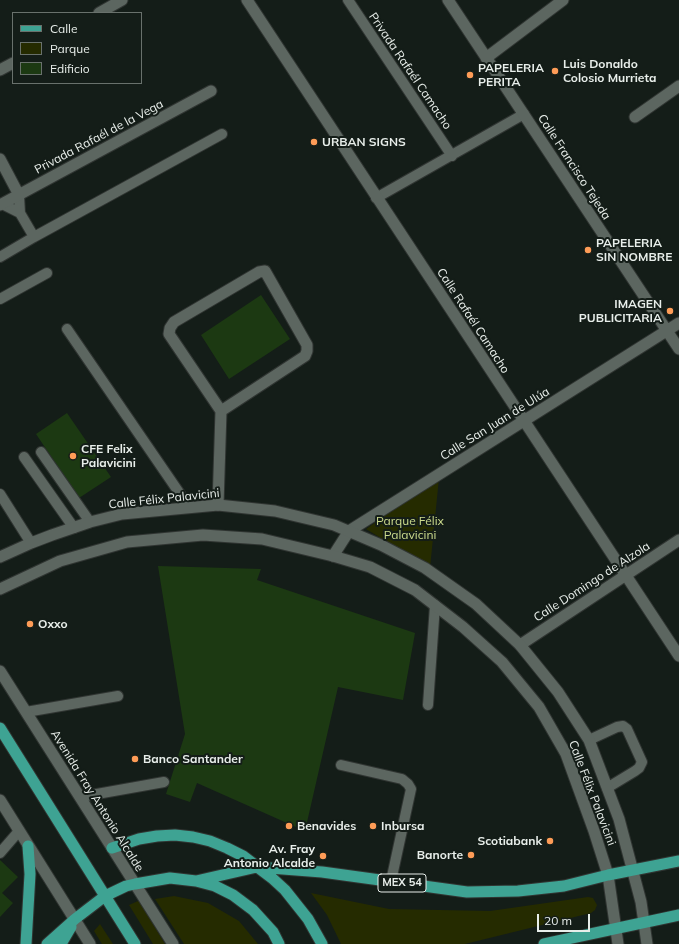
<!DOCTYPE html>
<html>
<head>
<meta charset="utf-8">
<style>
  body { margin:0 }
  #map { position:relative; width:679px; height:944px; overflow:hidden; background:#141d18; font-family:Mulish,sans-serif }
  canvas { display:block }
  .legend { position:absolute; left:12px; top:12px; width:130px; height:72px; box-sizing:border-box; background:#141d18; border:1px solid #69716c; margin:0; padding:5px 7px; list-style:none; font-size:12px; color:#e8eeea }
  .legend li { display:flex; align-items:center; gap:8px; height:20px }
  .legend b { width:20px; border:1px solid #69716c }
  .scale { position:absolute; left:537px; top:914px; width:53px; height:18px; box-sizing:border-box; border:2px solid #e8eeea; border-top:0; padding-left:5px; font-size:12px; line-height:14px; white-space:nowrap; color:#e8eeea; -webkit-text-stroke:3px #141d18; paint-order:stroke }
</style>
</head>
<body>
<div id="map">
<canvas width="679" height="944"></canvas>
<ul class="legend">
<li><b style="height:5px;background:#3ea393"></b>Calle</li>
<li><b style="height:11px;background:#252b00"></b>Parque</li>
<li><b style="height:11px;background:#1c3912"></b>Edificio</li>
</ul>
<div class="scale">20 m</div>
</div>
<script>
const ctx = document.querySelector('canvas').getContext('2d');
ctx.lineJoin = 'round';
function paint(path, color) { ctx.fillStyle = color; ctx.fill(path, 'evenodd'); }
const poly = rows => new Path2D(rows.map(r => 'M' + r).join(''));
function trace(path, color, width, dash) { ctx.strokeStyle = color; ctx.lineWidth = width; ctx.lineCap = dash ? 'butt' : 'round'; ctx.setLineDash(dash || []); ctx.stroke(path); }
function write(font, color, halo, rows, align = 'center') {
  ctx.font = font + ' Mulish,sans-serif'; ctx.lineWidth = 4; ctx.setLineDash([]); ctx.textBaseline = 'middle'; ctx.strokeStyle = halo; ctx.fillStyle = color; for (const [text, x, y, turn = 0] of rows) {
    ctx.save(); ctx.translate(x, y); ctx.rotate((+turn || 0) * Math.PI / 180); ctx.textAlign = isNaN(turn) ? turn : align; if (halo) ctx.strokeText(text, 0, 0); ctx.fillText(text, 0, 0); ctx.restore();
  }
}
paint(poly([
  [439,478,430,568,366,529],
  [311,893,389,909,490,911,588,897,593,898,597,905,595,910,591,913,465,944,341,944,327,915],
  [174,896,208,903,239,921,258,944,184,944,155,899],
  [138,901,139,901,165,944,153,944,129,905],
  [100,924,113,944,102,944,94,931]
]), '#252b00');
paint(poly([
  [261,295,290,339,229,379,201,335],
  [67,413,111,477,79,498,36,434],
  [158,566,261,569,257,580,415,633,403,700,338,687,305,831,197,783,190,802,166,794,185,734],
  [0,860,18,877,2,893,13,903,0,917]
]), '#1c3912');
const service = poly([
  [348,0,452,156],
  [376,198,524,114],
  [2,204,20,213,19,195],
  [20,213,34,237,222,134],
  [0,257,34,237],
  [0,299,47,273],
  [67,329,189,507],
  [41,452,90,522],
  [24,457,74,528],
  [0,494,31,543],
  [428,705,435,605],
  [26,712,118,696],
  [589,740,617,727,623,726,627,729,642,762,639,768,635,771,607,788],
  [341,765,402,779,408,784,411,789,391,881],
  [80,797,164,782],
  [0,853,19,831]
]);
const minor = poly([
  [247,0,679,656],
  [448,0,679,349],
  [99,13,122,0],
  [486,58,563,0],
  [0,70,13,63],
  [635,117,679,86],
  [0,159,19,195],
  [0,205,211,91],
  [218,505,221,411,169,334,170,328,174,322,259,272,265,271,307,345,307,351,305,356,221,411],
  [333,556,349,531,679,323],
  [520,645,679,540]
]);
const tertiary = poly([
  [0,557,31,543,52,535,90,522,122,514,218,505,275,511,334,525,381,545,425,568,476,604,520,645,558,692,589,740,619,819,641,902,647,944],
  [0,589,60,561,127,542,203,535,262,539,333,556,370,567,415,590,463,627,502,662,539,707,566,754,594,831,608,875,618,944],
  [0,671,173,944],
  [0,800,90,944]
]);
const primary = poly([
  [0,728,135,944],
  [112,848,139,839,157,836,175,835,193,837,210,841,227,848,243,856,272,878,285,890,308,919,322,944],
  [196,881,257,867,322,872,467,892,518,891,564,886,608,875,679,861],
  [26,944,30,874,28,846],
  [47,944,75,919,105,896,126,886,135,884,170,878,196,881,215,886,233,895,253,910,273,932,279,944],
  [61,944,71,927],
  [544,944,679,915]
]);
trace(service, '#303532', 12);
trace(minor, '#303532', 13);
trace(tertiary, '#303532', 13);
trace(primary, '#303532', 13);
trace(service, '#5c6660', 10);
trace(minor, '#5c6660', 11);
trace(tertiary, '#5c6660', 11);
trace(primary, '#3ea393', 11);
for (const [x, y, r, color] of [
  [555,71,4,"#fe9c57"],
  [470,75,4,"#fe9c57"],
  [314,142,4,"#fe9c57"],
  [588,250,4,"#fe9c57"],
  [670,311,4,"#fe9c57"],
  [73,456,4,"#fe9c57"],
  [30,624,4,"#fe9c57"],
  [135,759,4,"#fe9c57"],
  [289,826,4,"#fe9c57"],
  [373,826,4,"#fe9c57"],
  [550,841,4,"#fe9c57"],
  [471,855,4,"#fe9c57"],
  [323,856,4,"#fe9c57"]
]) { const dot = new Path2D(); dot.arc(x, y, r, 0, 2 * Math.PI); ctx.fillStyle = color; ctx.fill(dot); trace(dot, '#141d18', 1.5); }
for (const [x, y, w] of [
  [402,883,48]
]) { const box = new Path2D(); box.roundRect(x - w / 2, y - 9, w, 18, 3); ctx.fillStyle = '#141d18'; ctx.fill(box); trace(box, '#e8eeea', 1); }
write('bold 11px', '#e8eeea', null, [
  ["MEX 54",402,883]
]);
write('bold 12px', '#e8eeea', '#141d18', [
  ["Luis Donaldo",563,64],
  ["Colosio Murrieta",563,78],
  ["PAPELERIA",478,68],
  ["PERITA",478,82],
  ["URBAN SIGNS",322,142],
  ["PAPELERIA",596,243],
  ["SIN NOMBRE",596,257],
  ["IMAGEN",662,304,"right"],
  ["PUBLICITARIA",662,318,"right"],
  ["CFE Felix",81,449],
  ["Palavicini",81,463],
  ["Oxxo",38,624],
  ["Banco Santander",143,759],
  ["Benavides",297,826],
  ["Inbursa",381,826],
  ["Scotiabank",542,841,"right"],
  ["Av. Fray",315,849,"right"],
  ["Antonio Alcalde",315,863,"right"],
  ["Banorte",463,855,"right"]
], 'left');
write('12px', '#e8eeea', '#141d18', [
  ["Privada Rafaél Camacho",410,71,56],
  ["Privada Rafaél de la Vega",99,137,-28],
  ["Calle Francisco Tejeda",574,167,57],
  ["Calle Rafaél Camacho",473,321,57],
  ["Calle San Juan de Ulúa",495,424,-32],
  ["Calle Félix Palavicini",164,499,-6],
  ["Calle Domingo de Alzola",592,582,-33],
  ["Calle Félix Palavicini",592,793,69],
  ["Avenida Fray Antonio Alcalde",97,801,58]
]);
write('12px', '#cddc8d', '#141d18', [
  ["Parque Félix",410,521],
  ["Palavicini",410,535]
]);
</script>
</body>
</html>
